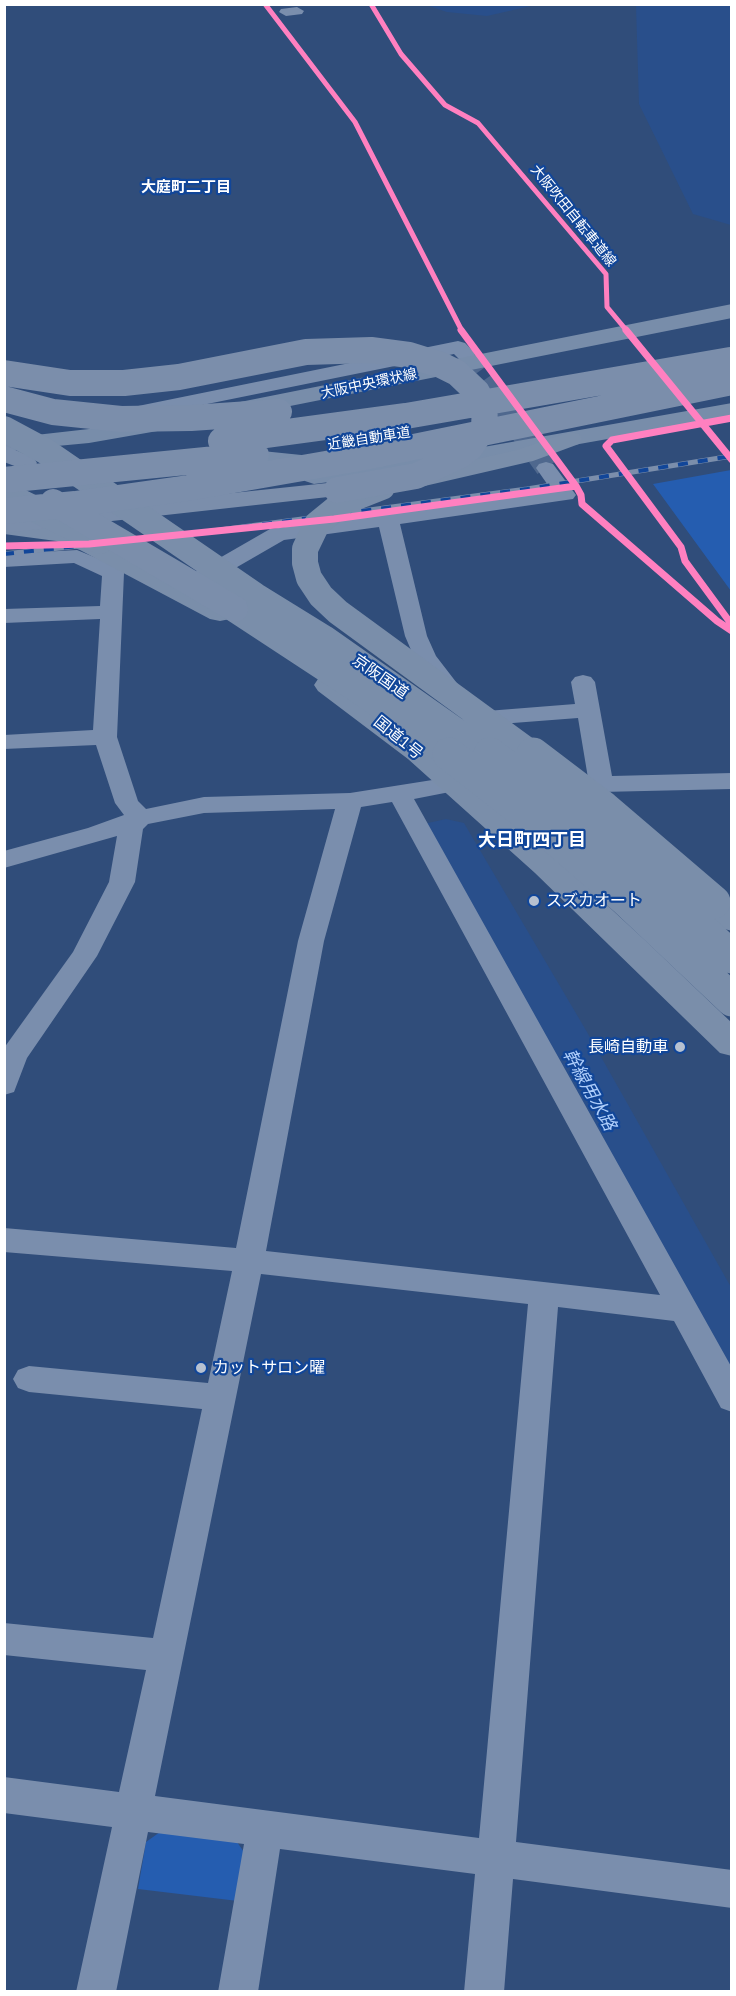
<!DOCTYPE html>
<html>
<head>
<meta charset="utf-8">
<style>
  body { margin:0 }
  #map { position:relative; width:736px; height:1996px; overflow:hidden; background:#304d7a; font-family:"IBM Plex Sans",sans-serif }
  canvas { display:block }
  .frame { position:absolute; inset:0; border:6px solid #fff; pointer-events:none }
</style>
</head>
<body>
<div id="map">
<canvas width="736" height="1996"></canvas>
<div class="frame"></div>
</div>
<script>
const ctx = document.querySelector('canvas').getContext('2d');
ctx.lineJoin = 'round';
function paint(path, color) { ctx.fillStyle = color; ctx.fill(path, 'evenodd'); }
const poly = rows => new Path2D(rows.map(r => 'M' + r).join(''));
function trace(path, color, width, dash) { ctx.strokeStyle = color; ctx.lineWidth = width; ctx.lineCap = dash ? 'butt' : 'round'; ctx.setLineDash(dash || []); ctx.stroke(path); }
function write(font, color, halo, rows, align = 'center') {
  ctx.font = font + ' "IBM Plex Sans","Noto Sans JP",sans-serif'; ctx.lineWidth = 4.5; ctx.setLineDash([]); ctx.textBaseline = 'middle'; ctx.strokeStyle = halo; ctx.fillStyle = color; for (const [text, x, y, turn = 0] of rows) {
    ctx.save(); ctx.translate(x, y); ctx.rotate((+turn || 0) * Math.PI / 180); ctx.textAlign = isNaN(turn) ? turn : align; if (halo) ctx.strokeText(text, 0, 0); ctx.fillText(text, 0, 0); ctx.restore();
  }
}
paint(poly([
  [731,470,732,470,731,591,653,484],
  [160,1832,237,1842,246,1855,238,1901,138,1889,146,1842]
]), '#255db0');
paint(poly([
  [426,5,535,5,487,16,447,12],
  [636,5,731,5,731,225,693,214,639,104]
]), '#294f8b');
paint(poly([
  [446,819,464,823,471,835,587,1032,732,1289,732,1371,710,1363,661,1277,539,1046,421,835,428,823,446,819]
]), '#294f8b');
trace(poly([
  [466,355,546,468]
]), '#4f688e', 21, [21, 10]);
paint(poly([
  [297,7,304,11,302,14,286,16,279,12,281,9,297,7],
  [458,341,465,343,473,351,475,355,473,359,459,359,454,354,138,418,131,416,128,412,131,408,138,406,458,341],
  [546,462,553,464,573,491,576,495,573,499,400,524,427,636,436,656,463,691,459,696,451,698,443,696,414,657,405,636,379,527,284,540,206,585,198,587,190,585,187,580,190,575,270,529,278,528,552,491,536,468,539,464,546,462],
  [77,550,121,568,124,573,117,737,138,801,146,809,204,797,350,793,445,778,472,766,481,769,484,774,481,779,460,790,414,799,732,1368,732,1412,721,1408,674,1321,558,1307,516,1842,732,1870,732,1908,513,1879,504,1992,464,1992,475,1874,280,1849,258,1992,218,1992,244,1844,148,1832,116,1992,76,1992,112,1827,4,1813,4,1777,119,1792,146,1670,4,1655,4,1623,153,1638,202,1409,29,1392,18,1388,13,1379,18,1370,29,1366,208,1383,232,1271,4,1252,4,1228,236,1248,298,941,335,809,204,813,148,824,143,829,135,882,97,956,27,1058,14,1092,4,1095,4,1048,73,952,109,882,117,836,4,868,4,851,88,828,124,815,115,803,96,745,4,749,4,735,93,730,100,619,4,623,4,609,100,606,102,576,74,563,4,567,4,554,77,550],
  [392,802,660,1295,266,1251,324,941,361,807,392,802],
  [261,1274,528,1304,479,1838,155,1796,261,1274],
  [583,675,591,677,595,682,612,776,732,773,732,789,601,792,592,789,589,784,578,718,474,726,466,724,462,719,466,714,474,712,575,704,571,682,575,677,583,675]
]), '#7a8ead');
paint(poly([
  [732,304,732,318,240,416,232,414,228,409,232,404,240,402,732,304],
  [732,403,732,417,472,463,314,484,305,481,301,476,308,470,223,461,214,459,211,454,214,449,223,447,321,457,330,459,333,464,332,466,472,449,732,403],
  [160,417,169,419,172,424,169,429,89,443,4,451,4,439,9,438,89,429,160,417]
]), '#788daa');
paint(poly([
  [570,432,579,434,582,439,579,444,533,461,416,488,407,485,403,480,407,475,517,450,570,432],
  [4,518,63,526,98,538,230,607,234,613,230,619,220,621,210,619,80,550,56,541,4,534,4,518],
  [328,676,338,679,428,747,557,859,647,942,732,1023,732,1056,720,1053,535,873,408,759,318,691,314,685,318,679,328,676],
  [714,891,725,894,732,901,732,931,721,928,698,902,703,894,714,891]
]), '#7a8eaa');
paint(poly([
  [4,445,34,458,37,463,34,468,25,470,4,462,4,445],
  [337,482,346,485,350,490,346,495,4,533,4,517,337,482]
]), '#7b8eab');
const rail = poly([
  [4,554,182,535,527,489,732,456]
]);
trace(rail, '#7b8eab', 5);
trace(rail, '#114699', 4, [10]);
trace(poly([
  [4,429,45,451,256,596,324,638,492,756],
  [382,487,344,502,317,524,305,549,305,563,309,578,321,596,338,612,535,756],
  [4,494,100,541],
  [234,609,365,695,451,756]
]), '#7a8eaa', 26);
trace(poly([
  [449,754,535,821,625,899,732,1000],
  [490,754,561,807,654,886,732,957],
  [533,754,604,808,714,902]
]), '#7a8eaa', 33);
trace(poly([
  [4,373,70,383,124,383,179,377,306,352,371,350,409,355,441,365,457,373,477,392,485,407,484,427,470,448,459,456,416,476,337,490],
  [4,399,53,412,121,419,191,418,279,412],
  [221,441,406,416,730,360],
  [4,480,256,455],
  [53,502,235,609],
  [4,511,75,504,188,488,360,458,732,382]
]), '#7b8eab', 26);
trace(poly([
  [265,4,355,122,462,331],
  [371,4,401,54,445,105,478,123,606,274,607,307,627,331]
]), '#ff80c0', 5);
trace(poly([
  [461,330,576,486,581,495,582,504,717,621,732,631],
  [626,330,732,460],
  [732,418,612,440,606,446,681,547,685,561,732,625],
  [4,546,89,544,334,519,576,486]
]), '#ff80c0', 7);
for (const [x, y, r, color] of [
  [534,901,6,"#b7c1d0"],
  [680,1047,6,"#b7c1d0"],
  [201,1368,6,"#b7c1d0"]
]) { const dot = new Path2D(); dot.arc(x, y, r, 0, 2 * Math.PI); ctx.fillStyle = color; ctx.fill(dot); trace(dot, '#114699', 2); }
write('14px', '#fff', '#114699', [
  ["大阪吹田自転車道線",573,216,51],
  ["大阪中央環状線",369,384,-12],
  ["近畿自動車道",369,439,-9]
]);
write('bold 15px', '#fff', '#114699', [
  ["大庭町二丁目",186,188]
]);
write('16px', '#fff', '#114699', [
  ["京阪国道",380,677,35],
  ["国道1号",398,738,39]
]);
write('16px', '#fff', '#114699', [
  ["スズカオート",546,901],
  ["長崎自動車",668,1047,"right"],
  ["カットサロン曜",213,1368]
], 'left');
write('bold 18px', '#fff', '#114699', [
  ["大日町四丁目",532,841]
]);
write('italic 18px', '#afcefb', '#114699', [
  ["幹線用水路",589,1090,61]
]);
</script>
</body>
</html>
